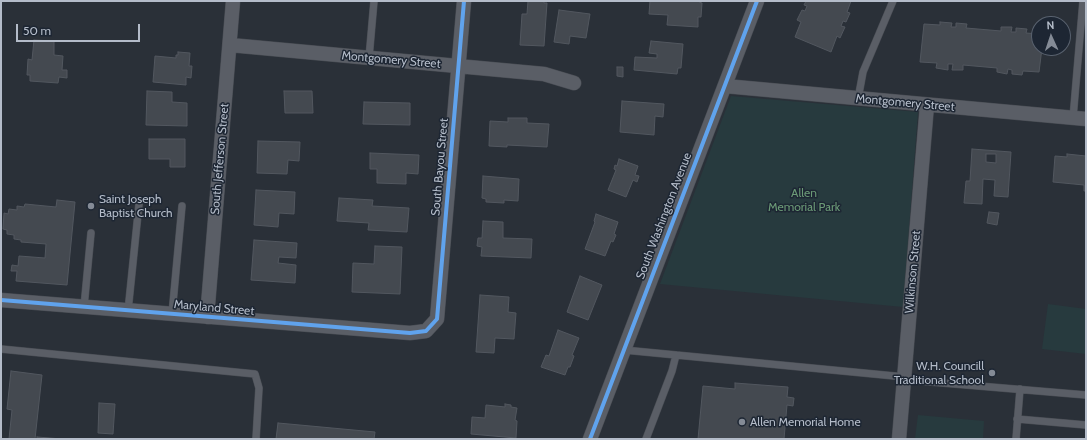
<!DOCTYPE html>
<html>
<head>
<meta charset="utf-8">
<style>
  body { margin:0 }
  #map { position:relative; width:1087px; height:440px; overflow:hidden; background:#2a3038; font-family:Cabin,sans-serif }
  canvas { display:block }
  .frame { position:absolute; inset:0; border:2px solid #b4bcc9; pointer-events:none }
  .north { position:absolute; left:1031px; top:16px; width:40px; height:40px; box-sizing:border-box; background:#1d2633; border:1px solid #59626f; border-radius:50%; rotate:357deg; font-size:11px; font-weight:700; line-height:16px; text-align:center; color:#b4bcc9 }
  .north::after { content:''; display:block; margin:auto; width:14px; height:18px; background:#848b96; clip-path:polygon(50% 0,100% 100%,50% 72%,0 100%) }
  .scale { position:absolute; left:16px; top:24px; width:124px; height:18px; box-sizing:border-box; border:2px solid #b4bcc9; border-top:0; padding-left:5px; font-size:12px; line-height:14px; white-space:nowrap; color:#b4bcc9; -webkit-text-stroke:3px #1d2633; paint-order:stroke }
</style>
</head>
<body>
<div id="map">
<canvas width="1087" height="440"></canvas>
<div class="frame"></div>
<div class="north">N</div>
<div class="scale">50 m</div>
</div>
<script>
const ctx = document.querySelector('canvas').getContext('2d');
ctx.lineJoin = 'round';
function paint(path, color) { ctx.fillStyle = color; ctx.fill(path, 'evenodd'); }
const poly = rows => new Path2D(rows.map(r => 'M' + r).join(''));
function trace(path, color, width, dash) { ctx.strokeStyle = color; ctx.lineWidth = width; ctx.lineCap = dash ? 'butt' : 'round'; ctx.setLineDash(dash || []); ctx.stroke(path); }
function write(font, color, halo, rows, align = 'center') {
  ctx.font = font + ' Cabin,sans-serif'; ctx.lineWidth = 3; ctx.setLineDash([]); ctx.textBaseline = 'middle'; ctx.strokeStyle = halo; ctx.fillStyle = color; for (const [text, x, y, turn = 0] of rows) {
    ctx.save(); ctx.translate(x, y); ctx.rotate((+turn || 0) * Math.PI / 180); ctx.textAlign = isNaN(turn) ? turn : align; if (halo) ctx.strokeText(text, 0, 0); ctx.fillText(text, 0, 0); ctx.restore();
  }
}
paint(poly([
  [731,96,918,112,903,307,660,284],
  [1048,304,1086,309,1086,354,1042,349],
  [918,415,984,421,983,439,915,439]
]), '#273a3e');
const building = poly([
  [528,1,544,1,544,3,547,3,544,46,520,45,522,14,527,14,528,1],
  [650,1,699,1,699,2,702,3,701,17,698,17,698,27,667,25,668,15,649,14,650,1],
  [806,1,851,1,847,12,850,13,846,22,843,21,841,26,845,27,840,38,837,36,831,52,795,37,801,22,797,20,802,10,805,11,807,6,804,5,806,1],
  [559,10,590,14,586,38,570,36,569,44,554,42,559,10],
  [940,22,952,23,951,27,956,27,956,23,967,24,966,28,1001,31,1001,27,1012,27,1011,32,1016,32,1016,28,1027,29,1026,33,1039,34,1039,48,1042,48,1039,72,1023,71,1022,75,1012,74,1012,70,1008,69,1007,74,997,72,997,68,963,65,963,70,952,70,953,64,948,64,948,70,936,68,937,63,920,62,924,24,940,25,940,22],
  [34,40,54,41,54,55,63,56,62,70,67,70,67,78,59,77,58,83,30,81,30,75,27,75,28,59,32,60,34,40],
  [651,41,683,44,681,68,678,68,677,74,634,70,635,57,657,58,657,54,649,53,651,41],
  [178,52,190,53,189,66,192,66,191,78,186,77,186,85,153,82,155,56,176,58,176,55,178,55,178,52],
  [617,67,623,67,623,77,617,76,617,67],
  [147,91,172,92,172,102,187,103,187,126,146,125,147,91],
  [284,91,312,91,313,113,285,113,284,91],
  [622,101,664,104,663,117,655,116,654,135,620,132,622,101],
  [364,102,410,103,410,125,363,124,364,102],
  [508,118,527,118,527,123,549,124,547,147,507,145,507,147,489,146,490,121,508,122,508,118],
  [149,139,185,139,185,167,170,167,170,159,149,159,149,139],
  [258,141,300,142,299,161,288,160,287,174,257,173,258,141],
  [972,149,1011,152,1008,197,994,196,995,180,983,179,982,204,964,203,966,181,970,181,972,149],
  [986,154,996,154,996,163,986,162,986,154],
  [370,153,419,155,418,174,406,173,406,184,377,183,377,169,370,169,370,153],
  [1067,154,1086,156,1086,191,1084,191,1084,185,1053,182,1055,156,1067,157,1067,154],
  [619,159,638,166,635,175,639,176,637,182,633,180,626,197,608,190,616,170,614,169,615,165,617,166,619,159],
  [483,176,519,179,518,201,504,200,504,203,486,202,486,199,482,198,483,176],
  [256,190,295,192,294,214,279,213,278,227,254,225,256,190],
  [339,198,373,200,372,206,409,208,407,232,368,230,369,223,337,221,339,198],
  [57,200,75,202,67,285,16,281,17,271,11,271,12,265,18,266,19,256,45,258,46,244,21,242,21,240,14,239,14,235,7,234,7,230,3,229,4,213,8,214,9,209,17,210,17,206,24,207,25,204,56,207,57,200],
  [989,212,999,213,997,225,987,223,989,212],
  [596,214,618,222,614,234,616,235,613,242,611,241,605,256,585,249,595,222,594,221,596,214],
  [483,221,503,222,503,238,532,239,531,258,481,256,482,247,477,246,478,238,482,238,483,221],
  [254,240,297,243,296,258,279,257,278,263,296,265,295,283,251,280,254,240],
  [375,246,402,247,400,294,352,292,353,263,374,264,375,246],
  [580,276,602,285,588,320,567,312,580,276],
  [480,295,509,297,508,312,516,313,514,339,495,338,494,353,476,352,480,295],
  [558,330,579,338,572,355,574,356,570,367,568,367,565,375,541,367,546,355,549,356,558,330],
  [11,371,42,375,35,439,9,439,12,410,7,409,11,371],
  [735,383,788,387,787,397,794,398,793,406,787,405,784,439,698,439,703,386,735,389,735,383],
  [99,403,115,404,113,434,98,433,99,403],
  [505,404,511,405,511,407,517,408,515,420,517,421,516,438,471,434,472,417,485,418,486,405,505,407,505,404],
  [278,423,375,432,374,439,276,439,278,423],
  [37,437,62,439,37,439,37,437]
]);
paint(building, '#444950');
trace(building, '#52575f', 1);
const service = poly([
  [369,58,374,1],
  [858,99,863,72,893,1],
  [1073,118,1083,1],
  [84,307,91,233],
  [128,311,139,204],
  [172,314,182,206],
  [1,349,255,374,259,388,256,439],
  [624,350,905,377,919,381,1086,395],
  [1017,419,1086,425],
  [646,439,672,371,676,355],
  [1016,439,1020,389]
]);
const minor = poly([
  [230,45,544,74,574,83],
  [725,86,1086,119],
  [1,300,410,333,426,331,437,319,464,1],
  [207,317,233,1],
  [590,439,757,1],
  [899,439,927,105]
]);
trace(service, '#484c53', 8);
trace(minor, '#484c53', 15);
trace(service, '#5a5e66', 7);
trace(minor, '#5a5e66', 14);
trace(poly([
  [1,300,410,333,426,331,437,319,464,1],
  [590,439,757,1]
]), '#60a3ed', 4);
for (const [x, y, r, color] of [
  [91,206,4,"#848b96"],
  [992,373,4,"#848b96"],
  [742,422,4,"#848b96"]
]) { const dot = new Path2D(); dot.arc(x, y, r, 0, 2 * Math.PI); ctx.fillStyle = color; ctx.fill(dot); trace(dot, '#1d2633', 1.5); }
write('12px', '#b4bcc9', '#1d2633', [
  ["Montgomery Street",391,60,5],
  ["Montgomery Street",905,103,5],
  ["South Jefferson Street",220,159,-85],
  ["South Bayou Street",440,167,-85],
  ["South Washington Avenue",664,216,-69],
  ["Wilkinson Street",913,272,-85],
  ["Maryland Street",214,308,5]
]);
write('12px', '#6b9a76', '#1d2633', [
  ["Allen",804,193],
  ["Memorial Park",804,207]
]);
write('12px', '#b4bcc9', '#1d2633', [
  ["Saint Joseph",99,199],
  ["Baptist Church",99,213],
  ["W.H. Councill",984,366,"right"],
  ["Traditional School",984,380,"right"],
  ["Allen Memorial Home",750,422]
], 'left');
</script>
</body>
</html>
